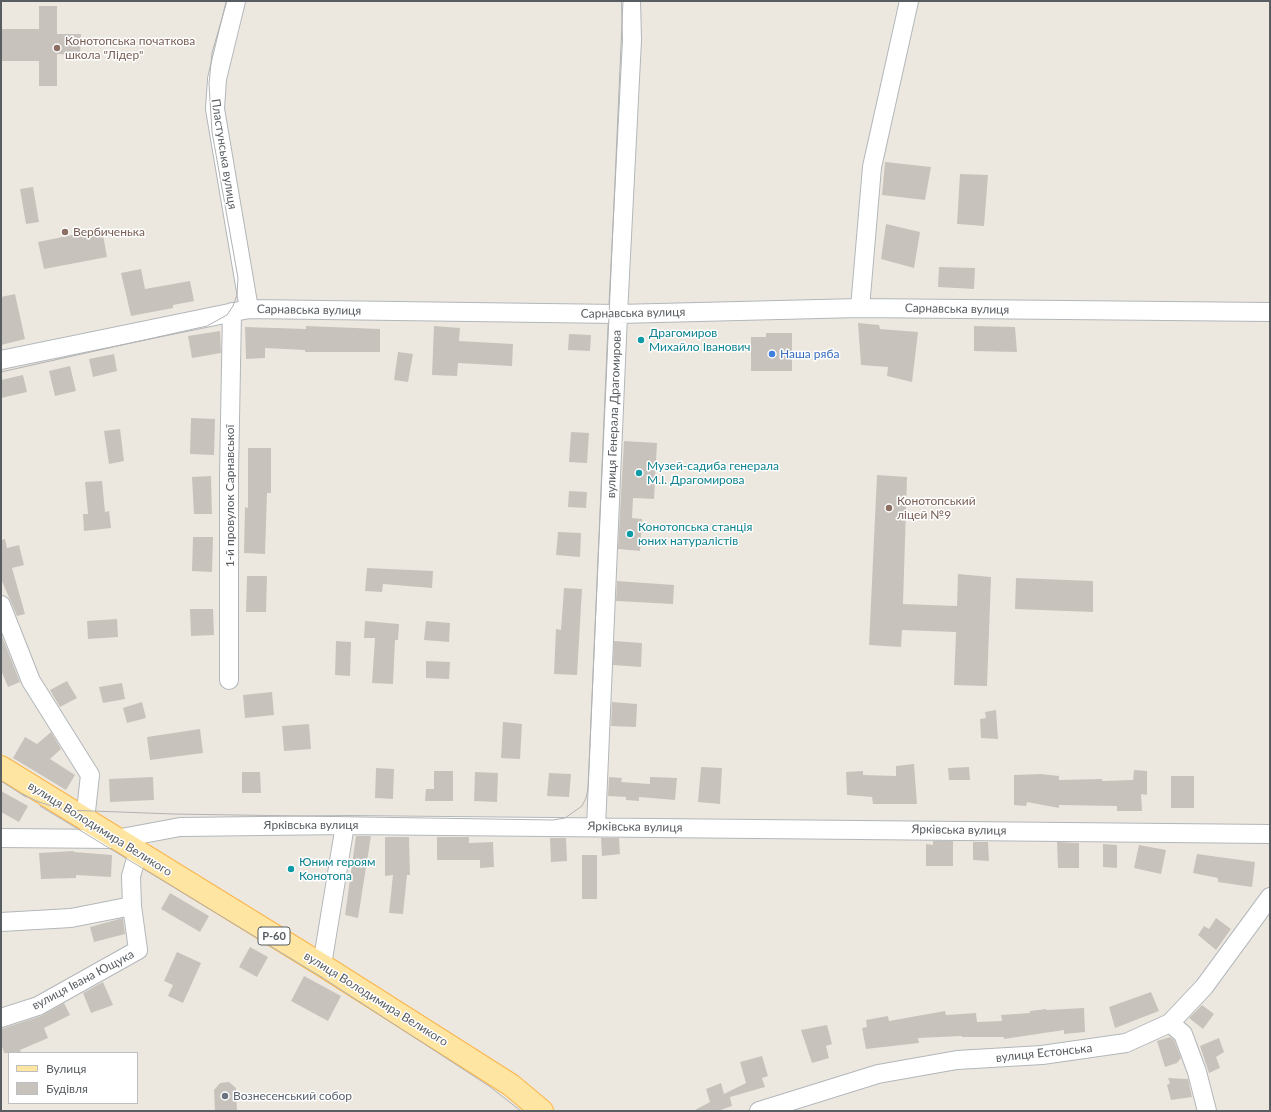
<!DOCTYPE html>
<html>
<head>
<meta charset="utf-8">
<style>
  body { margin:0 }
  #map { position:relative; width:1271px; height:1112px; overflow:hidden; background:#ede8df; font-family:Lato,sans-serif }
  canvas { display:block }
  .frame { position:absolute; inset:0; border:2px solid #585d61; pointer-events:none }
  .legend { position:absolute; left:8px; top:1052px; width:130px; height:52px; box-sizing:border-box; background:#fff; border:1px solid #bcbec0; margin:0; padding:5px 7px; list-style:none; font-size:12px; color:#585d61 }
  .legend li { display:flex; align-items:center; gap:8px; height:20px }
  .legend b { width:20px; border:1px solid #bcbec0 }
</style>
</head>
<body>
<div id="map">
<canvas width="1271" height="1112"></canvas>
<div class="frame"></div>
<ul class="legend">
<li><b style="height:5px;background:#ffe5a2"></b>Вулиця</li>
<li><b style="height:11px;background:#c7c3bc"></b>Будівля</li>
</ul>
</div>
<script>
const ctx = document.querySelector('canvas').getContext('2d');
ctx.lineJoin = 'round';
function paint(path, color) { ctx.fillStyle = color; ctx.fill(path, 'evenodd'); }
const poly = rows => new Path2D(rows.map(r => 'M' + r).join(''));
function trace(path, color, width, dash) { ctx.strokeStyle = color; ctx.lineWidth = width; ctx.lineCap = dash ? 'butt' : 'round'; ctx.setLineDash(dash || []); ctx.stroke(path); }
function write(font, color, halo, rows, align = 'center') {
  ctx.font = font + ' Lato,sans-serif'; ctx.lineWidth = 3; ctx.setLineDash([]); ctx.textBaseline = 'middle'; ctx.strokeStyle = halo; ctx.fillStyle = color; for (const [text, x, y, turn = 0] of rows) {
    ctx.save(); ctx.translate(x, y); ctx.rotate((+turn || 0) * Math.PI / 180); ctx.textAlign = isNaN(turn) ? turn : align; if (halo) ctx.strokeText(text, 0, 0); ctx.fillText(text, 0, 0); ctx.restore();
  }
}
paint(poly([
  [39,6,57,6,57,34,81,34,80,55,57,54,57,86,39,86,39,61,1,61,1,29,39,29],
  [885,162,931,167,925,200,882,195],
  [960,174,988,175,984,226,957,224],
  [33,187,39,222,26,224,20,189],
  [886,224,920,232,914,268,881,259],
  [102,229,107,257,44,269,38,242],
  [939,267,975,268,974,289,938,287],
  [141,269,145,289,190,281,194,301,173,305,173,308,131,316,121,273],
  [15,294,25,339,1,345,1,297],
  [858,323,879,325,880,329,918,332,912,382,887,376,888,367,861,365],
  [306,326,380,329,380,352,305,352,305,350,265,348,265,358,246,359,245,327,306,329],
  [434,326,460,328,459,341,513,344,512,366,458,363,457,376,432,375],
  [974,326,1015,327,1017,352,974,351],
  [220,331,221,353,192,358,188,336],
  [766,333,792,333,792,371,751,371,751,337,766,337],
  [569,334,591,335,590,351,568,350],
  [398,352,413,354,408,382,394,380],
  [114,354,117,371,93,377,89,359],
  [70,366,76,391,55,396,49,371],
  [23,375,27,392,1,398,1,380],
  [191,418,215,419,214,455,190,454],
  [120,429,124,461,109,464,104,431],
  [571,432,589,433,587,463,569,462],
  [624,441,657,443,654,499,633,498,632,518,642,519,640,551,618,549],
  [248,448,271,448,271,493,267,493,265,554,244,553,245,507,248,508],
  [877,475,907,477,903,604,957,606,958,574,991,577,987,686,954,685,956,632,902,630,901,647,869,645],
  [211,476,212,514,194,514,192,477],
  [102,481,105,512,109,511,111,528,84,531,83,514,88,514,85,482],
  [569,491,587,492,586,508,568,507],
  [558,532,581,533,580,557,556,555],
  [193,537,213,537,212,572,192,571],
  [5,539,7,548,19,545,24,565,12,568,25,614,17,616,1,579,1,540],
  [367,568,433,571,432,588,383,584,382,592,365,591],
  [247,576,267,576,266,612,246,612],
  [1016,578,1093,581,1093,612,1015,609],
  [617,581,674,585,673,604,616,601],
  [564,588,582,589,577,675,554,674,556,629,561,630],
  [190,609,213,609,214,635,191,636],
  [117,619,118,637,88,639,87,621],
  [365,621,399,624,398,640,395,640,393,684,372,683,375,638,364,638],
  [426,621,450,623,449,642,424,640],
  [1,634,20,682,8,687,1,670],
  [336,641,351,642,350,676,335,675],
  [614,641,642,643,641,667,613,665],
  [426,661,450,662,449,679,426,678],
  [67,681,77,698,60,707,50,690],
  [122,683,125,699,103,703,99,687],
  [272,692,274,715,245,718,243,695],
  [142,702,146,718,127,723,123,708],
  [612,702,637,704,636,727,611,726],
  [996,710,998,739,981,738,980,719,986,718,985,712],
  [503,722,522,724,520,759,501,758],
  [309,724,311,749,284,751,282,726],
  [200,729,203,753,150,760,147,737],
  [51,732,61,749,50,759,75,775,66,790,13,758,25,737,37,744],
  [914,764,917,804,873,804,872,797,847,795,846,772,863,771,863,775,896,776,896,766],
  [701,767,722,768,720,804,698,802],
  [969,767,970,780,949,780,948,768],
  [376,768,394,769,393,799,375,798],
  [1134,770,1147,771,1147,795,1141,794,1142,811,1117,811,1117,806,1059,805,1059,808,1027,802,1026,806,1014,805,1014,775,1041,774,1059,776,1059,780,1102,779,1102,781,1133,780],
  [434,771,453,771,453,801,425,801,426,789,434,789],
  [242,772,260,772,261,793,242,793],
  [475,772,498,773,497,802,474,801],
  [549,773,571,774,569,797,547,796],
  [1171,776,1194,776,1194,808,1171,808],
  [153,777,154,800,110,802,109,779],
  [609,777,622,778,621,782,650,784,650,777,677,778,675,800,639,797,639,801,626,800,626,797,608,796],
  [1,791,28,806,19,822,1,812],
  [356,836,371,836,358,918,345,915],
  [385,837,409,837,410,875,407,875,403,914,389,913,393,875,385,876],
  [437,837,469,837,469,843,493,842,494,867,480,868,480,860,437,860],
  [550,838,566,838,567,861,551,862],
  [601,838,619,838,620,854,602,856],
  [933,841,953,841,953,866,926,866,926,844,933,845],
  [973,842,988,842,989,861,973,860],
  [1057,842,1079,843,1079,868,1058,868],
  [1103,844,1117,845,1117,868,1103,867],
  [1139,845,1166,850,1161,874,1134,868],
  [74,851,74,852,112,855,111,877,76,875,76,878,41,879,39,853],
  [1197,854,1255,862,1252,887,1218,882,1218,878,1193,873],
  [582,855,597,855,597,899,582,899],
  [170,893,209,916,200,932,161,909],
  [123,918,125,934,94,942,90,927],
  [1216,918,1231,929,1216,950,1198,935,1204,926,1209,929],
  [250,947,268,957,257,977,239,967],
  [177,952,201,963,183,1003,168,996,173,985,164,981],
  [304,976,341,996,328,1021,291,1001],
  [103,982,113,1005,91,1013,83,993],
  [1151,992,1159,1011,1115,1028,1109,1007],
  [64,1003,70,1015,44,1028,48,1038,20,1050,21,1053,4,1053,1,1043,1,1029,41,1016],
  [1202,1005,1214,1014,1203,1029,1189,1018],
  [1084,1008,1085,1032,1064,1034,1064,1030,1004,1039,1004,1037,962,1037,962,1036,918,1038,919,1043,866,1049,862,1028,867,1027,866,1020,888,1016,889,1021,945,1011,946,1015,976,1013,977,1022,1002,1021,1001,1015,1030,1013,1030,1011,1046,1009,1046,1010],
  [827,1025,832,1044,826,1046,829,1058,812,1063,801,1030],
  [1170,1037,1174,1040,1181,1058,1177,1063,1165,1067,1157,1041],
  [1219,1038,1224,1052,1216,1057,1220,1068,1209,1073,1200,1046],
  [762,1056,768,1076,762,1078,765,1087,730,1097,732,1106,718,1111,693,1111,710,1102,706,1089,721,1083,724,1094,746,1083,740,1062],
  [1168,1078,1188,1079,1192,1097,1171,1100,1167,1085,1170,1083],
  [229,1082,236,1088,237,1111,215,1111,214,1090,220,1083]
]), '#c7c3bc');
const minor = poly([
  [236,1,217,79,215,109,249,309],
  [860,308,872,167,909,1],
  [1,360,249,309,618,314,860,308,1270,312],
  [1,605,31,681,90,775,85,820],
  [229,680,229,475,232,312],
  [596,827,618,314,632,40,631,1],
  [1,838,116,839,180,827,345,825,1270,834],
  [1,922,71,918,132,906],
  [322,965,345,825],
  [1,1018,38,1006,138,950,132,906,131,876,138,852],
  [1170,1023,1183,1034,1197,1072,1207,1111],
  [759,1111,878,1074,957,1060,1042,1055,1126,1043,1170,1023,1204,987,1270,897]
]);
const major = poly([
  [1,767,322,965,511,1085,542,1111]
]);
trace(minor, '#b2b7bb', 20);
trace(major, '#fbb54a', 24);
trace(minor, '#fff', 18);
trace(major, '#ffe5a2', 22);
trace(poly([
  [1,372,207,326,227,315,233,306,237,295,238,278,212,132,209,84,212,53,227,1],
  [1,781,26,797],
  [22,794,39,802,65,810,174,814,553,820,565,818,582,806,586,798,588,788,623,1],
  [40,806,323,978,489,1086,521,1111]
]), '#b1b2b2', 1);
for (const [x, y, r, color] of [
  [57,48,4,"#8d6e63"],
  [65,232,4,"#8d6e63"],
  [641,340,4,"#0f9aa8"],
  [772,354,4,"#3f7fe0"],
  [639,473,4,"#0f9aa8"],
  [889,508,4,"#8d6e63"],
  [630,534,4,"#0f9aa8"],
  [291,869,4,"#0f9aa8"],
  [225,1096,4,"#6b7280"]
]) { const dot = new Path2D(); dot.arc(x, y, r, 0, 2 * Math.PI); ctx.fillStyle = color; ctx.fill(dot); trace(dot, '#fff', 1.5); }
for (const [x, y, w] of [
  [274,936,32]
]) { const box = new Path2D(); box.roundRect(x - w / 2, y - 9, w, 18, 3); ctx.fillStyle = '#fff'; ctx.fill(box); trace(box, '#585d61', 1); }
write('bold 11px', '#585d61', null, [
  ["Р-60",274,936]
]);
write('12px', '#785e54', '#fff', [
  ["Конотопська початкова",65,41],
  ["школа \"Лідер\"",65,55],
  ["Вербиченька",73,232],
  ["Конотопський",897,501],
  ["ліцей №9",897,515]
], 'left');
write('12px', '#585d61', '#fff', [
  ["Пластунська вулиця",224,154,81],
  ["Сарнавська вулиця",957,309,1],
  ["Сарнавська вулиця",309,310,1],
  ["Сарнавська вулиця",633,313,-1],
  ["вулиця Генерала Драгомирова",614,414,-88],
  ["1-й провулок Сарнавської",230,496,-90],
  ["Ярківська вулиця",311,825],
  ["Ярківська вулиця",635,827,1],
  ["вулиця Володимира Великого",100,829,32],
  ["Ярківська вулиця",959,830,1],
  ["вулиця Івана Ющука",83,980,-28],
  ["вулиця Володимира Великого",376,999,32],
  ["вулиця Естонська",1044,1053,-6]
]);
write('12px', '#0d838f', '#fff', [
  ["Драгомиров",649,333],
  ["Михайло Іванович",649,347],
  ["Музей-садиба генерала",647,466],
  ["М.І. Драгомирова",647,480],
  ["Конотопська станція",638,527],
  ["юних натуралістів",638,541],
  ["Юним героям",299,862],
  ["Конотопа",299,876]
], 'left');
write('12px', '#366cbe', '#fff', [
  ["Наша ряба",780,354]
], 'left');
write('12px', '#5b616d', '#fff', [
  ["Вознесенський собор",233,1096]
], 'left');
</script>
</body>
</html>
